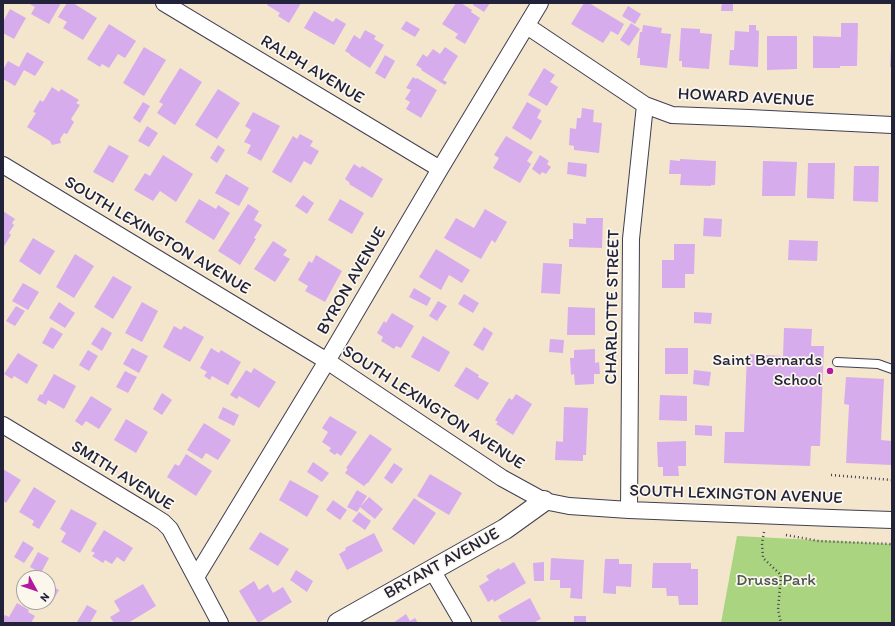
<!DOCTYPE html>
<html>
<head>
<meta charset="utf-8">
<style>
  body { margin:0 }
  #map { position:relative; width:895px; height:626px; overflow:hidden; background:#f3e6cd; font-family:Itim,sans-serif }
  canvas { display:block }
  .frame { position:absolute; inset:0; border:4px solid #22223b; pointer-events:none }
  .north { position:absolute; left:16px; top:570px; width:40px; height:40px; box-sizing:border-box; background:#fbf7ec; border:1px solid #a4a2a5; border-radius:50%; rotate:130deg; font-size:11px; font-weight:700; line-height:16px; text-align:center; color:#22223b }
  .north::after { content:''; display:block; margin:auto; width:14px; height:18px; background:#b5179e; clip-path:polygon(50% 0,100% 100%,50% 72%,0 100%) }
</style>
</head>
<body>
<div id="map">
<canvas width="895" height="626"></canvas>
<div class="frame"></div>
<div class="north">N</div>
</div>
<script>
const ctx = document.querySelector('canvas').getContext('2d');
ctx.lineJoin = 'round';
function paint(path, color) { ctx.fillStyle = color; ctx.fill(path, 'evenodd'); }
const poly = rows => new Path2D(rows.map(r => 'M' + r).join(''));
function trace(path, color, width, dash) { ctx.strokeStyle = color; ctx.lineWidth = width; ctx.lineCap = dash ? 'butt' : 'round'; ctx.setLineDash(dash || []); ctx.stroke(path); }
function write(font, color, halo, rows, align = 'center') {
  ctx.font = font + ' Itim,sans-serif'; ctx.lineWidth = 3.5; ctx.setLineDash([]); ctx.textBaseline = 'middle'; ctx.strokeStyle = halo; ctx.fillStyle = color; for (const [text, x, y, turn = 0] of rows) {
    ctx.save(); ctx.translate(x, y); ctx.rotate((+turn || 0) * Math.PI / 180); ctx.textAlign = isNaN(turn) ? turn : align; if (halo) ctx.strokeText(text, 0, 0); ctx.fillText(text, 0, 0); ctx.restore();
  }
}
paint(poly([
  [737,536,892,544,892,623,721,623]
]), '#aad47f');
paint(poly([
  [28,3,61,3,49,24,31,14,35,7],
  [67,3,73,3,97,18,83,40,63,28,67,22,58,17],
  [268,3,301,3,289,23,278,16,280,13,267,5],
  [456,3,461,3,472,10,471,12,480,18,465,44,455,38,458,34,442,24],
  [474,3,490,3,484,12,473,5],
  [584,3,589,3,624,24,618,35,611,31,603,43,571,24],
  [722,3,733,3,733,11,721,11],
  [628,6,641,14,635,24,622,16],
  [10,9,26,18,14,39,3,33,3,22],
  [314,11,333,22,336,18,346,24,334,45,304,28],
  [406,21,420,29,415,37,401,29],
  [631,23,640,29,629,46,620,40],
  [841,23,858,23,857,66,840,66,840,68,813,68,813,36,841,37],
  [109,24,136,41,125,58,118,54,109,68,102,64,100,67,87,59],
  [643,25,662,28,661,33,671,34,667,68,640,65,640,58,637,58,640,32,642,32],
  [749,25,756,25,756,30,759,31,758,67,729,65,730,50,734,50,735,31,749,32],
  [681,28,700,29,700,33,712,34,709,69,682,67,682,61,679,61],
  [365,30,376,36,374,39,384,45,370,68,350,55,350,54,345,51,354,35,360,39],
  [767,36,797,36,797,69,767,70],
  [144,47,166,60,144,96,123,83],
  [445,47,458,56,443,80,447,82,445,85,421,70,422,69,416,65,423,54,427,57,433,49,440,54],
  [891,48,892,48,892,67,890,67],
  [27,52,44,62,35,76,24,70,15,86,3,79,3,70,8,61,19,67],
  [385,55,395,61,385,79,375,73],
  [180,68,202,82,175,125,157,113,163,104,159,102],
  [544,68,555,75,550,82,558,87,547,106,528,95],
  [413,77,416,79,417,78,437,90,421,118,406,109,410,102,405,99,411,90,406,88],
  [52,87,59,92,61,89,79,100,76,103,80,105,71,119,74,122,67,134,64,133,60,139,61,143,52,145,50,141,27,127,36,113,33,112,40,100,43,102],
  [218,89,240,103,217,139,195,125],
  [143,102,150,106,140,123,133,118],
  [527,102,541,110,537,118,542,121,531,140,512,128],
  [582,108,594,110,593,122,602,123,599,153,574,150,574,146,569,145,570,128,576,129,577,118,581,118],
  [253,112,280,126,261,161,247,153,251,145,244,142,251,130,245,126],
  [147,126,158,133,149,147,138,141],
  [300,134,313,141,310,146,319,151,311,165,304,161,291,183,272,172,293,136,297,139],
  [506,136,533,152,527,161,531,164,520,183,493,168,499,158,494,155],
  [109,145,129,156,113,183,93,172],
  [218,145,225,150,217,163,210,158],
  [163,155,193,174,176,202,160,191,153,201,134,190,145,173,150,176],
  [540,155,549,161,547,164,551,167,546,174,542,172,540,175,532,169],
  [680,159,716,161,715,185,711,185,711,186,680,185,681,174,669,174,670,160,680,161],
  [763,161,797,162,795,196,762,196],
  [568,162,587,164,586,177,567,174],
  [808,163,835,163,834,199,807,198],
  [354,164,360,168,362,166,383,179,372,198,349,184,350,183,345,179],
  [854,166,879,166,878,202,853,201],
  [226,174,249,188,239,206,215,193],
  [303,195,314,203,307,214,295,206],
  [199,199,216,209,218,205,230,213,214,240,185,222],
  [340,199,364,213,352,234,328,220],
  [248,204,259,211,254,220,262,225,254,238,256,239,240,265,218,251],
  [485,209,507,222,495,243,492,240,481,259,444,238,456,218,474,228],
  [3,211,15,219,12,223,14,225,9,233,11,235,3,248],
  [586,218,603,218,602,248,569,247,569,239,573,239,573,223,586,224],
  [704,218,722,219,721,237,703,236],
  [33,238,55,251,40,275,19,261],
  [789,240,818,241,817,261,788,260],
  [273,241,287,250,283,255,290,259,275,282,254,269],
  [674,244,695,244,694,274,685,274,685,288,662,288,662,260,674,260],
  [436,249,470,270,462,283,449,275,441,290,419,277],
  [75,254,94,266,74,298,56,287],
  [316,255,342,271,325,302,305,291,308,286,298,280,309,261,312,263],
  [543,263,562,264,560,294,541,293],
  [113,276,132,287,113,319,94,307],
  [23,283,39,292,28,310,12,301],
  [414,288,431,298,427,306,409,297],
  [464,294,479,303,473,313,458,304],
  [438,301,447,306,437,321,429,316],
  [59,302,75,313,65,328,49,318],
  [142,302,158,311,142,342,125,333],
  [16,306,25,311,15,326,6,321],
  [568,307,595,308,595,335,567,335],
  [694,312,712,313,711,324,694,323],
  [392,313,414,326,401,348,396,346,394,349,381,341,383,337,377,333,384,321,386,323],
  [174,326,181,330,184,326,204,337,190,362,163,347],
  [51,327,63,334,53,349,42,343],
  [102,327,112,333,102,351,91,344],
  [484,327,493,333,483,351,473,345],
  [784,328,812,329,811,346,824,346,820,446,811,446,810,466,724,463,725,432,744,432,747,354,783,356],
  [423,336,450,352,439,372,411,357],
  [550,339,564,340,563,353,549,352],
  [132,348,148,356,139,373,123,364],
  [211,348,219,353,221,350,241,362,228,385,212,376,210,380,204,376,207,372,200,368],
  [665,348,688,348,688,374,665,374],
  [595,349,595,363,599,362,600,374,594,374,594,384,575,385,574,374,571,375,570,358,574,358,574,350],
  [88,350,98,356,89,371,79,365],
  [18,353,38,365,27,384,14,376,12,379,4,374],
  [466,367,479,375,478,377,489,383,478,400,454,386],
  [254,368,276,382,259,408,239,396,237,399,230,395,246,370,251,373],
  [694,370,711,372,709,386,693,384],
  [125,371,137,377,128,393,116,387],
  [54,374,76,386,64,409,48,400,46,405,37,400,40,394,42,395],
  [846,377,884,379,881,440,892,441,892,465,846,463,849,405,844,404],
  [162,393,172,400,162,415,153,409],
  [516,394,532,404,513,435,496,424,498,422,495,420,509,398,512,400],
  [660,395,687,396,687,421,659,420],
  [91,396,112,409,99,429,86,421,82,426,75,421],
  [223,407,239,415,234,426,218,418],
  [564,407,588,408,586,455,583,455,583,461,555,460,556,441,563,442],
  [330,416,357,432,341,456,337,453,335,455,329,451,331,448,322,442,328,432,322,428],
  [126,419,148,432,136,453,114,440],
  [204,423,231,440,218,460,206,453,202,459,187,450],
  [695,425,712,426,712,436,695,435],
  [370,434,392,449,368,483,367,483,364,486,345,473,348,469,346,468],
  [686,441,686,466,678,466,679,476,663,476,663,467,658,467,657,442],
  [186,454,212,471,196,496,167,477,175,464,179,466],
  [313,462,329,473,322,482,307,472],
  [394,463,403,469,392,484,384,478],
  [3,469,21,480,6,503,3,501],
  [430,474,462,493,449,515,417,496],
  [290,480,319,496,307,517,279,500],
  [34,487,56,501,39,529,32,525,34,521,19,512],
  [357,490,367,496,357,512,347,507],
  [369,497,383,509,375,519,360,507],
  [414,498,436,513,414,545,392,529],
  [333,500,347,510,340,520,326,510],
  [71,509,97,523,80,553,61,542,66,533,60,529],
  [359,512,371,521,365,530,352,521],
  [104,530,133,548,124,562,117,557,112,564,105,560,103,563,92,556,95,553,91,551],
  [260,532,289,549,278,566,249,549],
  [374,533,383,551,347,570,339,554,346,550,345,548],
  [23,541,34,548,24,563,14,557],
  [38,552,49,558,41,573,30,567],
  [551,558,584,560,582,599,570,598,571,588,560,588,560,580,550,580],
  [605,559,619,559,619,564,632,564,631,587,616,586,616,594,603,593],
  [514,562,526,583,494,602,493,599,488,602,479,586,489,580,486,576,499,568,500,570],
  [544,562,544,581,534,581,533,563],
  [653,563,691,563,691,569,698,569,698,605,679,605,678,596,667,596,666,588,652,588],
  [296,570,313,581,307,592,290,580],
  [254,581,259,590,268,584,273,593,283,587,292,602,258,623,239,591],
  [143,584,156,606,128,623,114,623,110,617,120,611,114,601],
  [50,585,59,590,50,605,45,602,48,602,48,587],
  [530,598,541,619,533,623,502,623,498,616],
  [17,603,29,610,28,612,35,616,31,623,3,623,3,618,5,615,9,617],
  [87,605,97,611,90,623,78,623,77,622],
  [406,614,410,621,415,618,418,623,393,623],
  [574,616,586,616,586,623,574,623]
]), '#d7acec');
const service = poly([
  [837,362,878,364,892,369]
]);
const minor = poly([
  [164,3,440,169],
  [527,26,645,105,672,115,749,118,892,125],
  [3,165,327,361,502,478,544,501,569,506,629,510,832,518,892,520],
  [3,425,152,515,163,522,170,529,220,623],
  [629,510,631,239,645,105],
  [432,570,463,623],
  [196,577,327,361,440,169,540,3]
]);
const tertiary = poly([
  [338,623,505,529,544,501]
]);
trace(service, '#413f51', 10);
trace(minor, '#413f51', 18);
trace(tertiary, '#413f51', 22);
trace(poly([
  [831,475,892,480],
  [764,532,762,543,763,558,781,575,778,610,781,623],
  [786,535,819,541,892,544]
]), '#413f51', 2.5, [1, 3]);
trace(service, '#fff', 8);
trace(minor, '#fff', 16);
trace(tertiary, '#fff', 20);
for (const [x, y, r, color] of [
  [830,371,4,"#b5179e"]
]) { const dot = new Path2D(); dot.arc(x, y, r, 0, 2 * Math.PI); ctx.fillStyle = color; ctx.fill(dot); trace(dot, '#fbf7ec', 1.5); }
write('17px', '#22223b', '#fbf7ec', [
  ["RALPH AVENUE",312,70,31],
  ["HOWARD AVENUE",746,98,3],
  ["SOUTH LEXINGTON AVENUE",157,236,31],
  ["BYRON AVENUE",352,281,-60],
  ["CHARLOTTE STREET",613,307,-89],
  ["SOUTH LEXINGTON AVENUE",433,408,33],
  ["SMITH AVENUE",122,476,32],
  ["SOUTH LEXINGTON AVENUE",736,495,2],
  ["BRYANT AVENUE",442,564,-29]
]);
write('17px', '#22223b', '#fbf7ec', [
  ["Saint Bernards",822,361],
  ["School",822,381]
], 'right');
write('17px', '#4b574f', '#fbf7ec', [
  ["Druss Park",776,581]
]);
</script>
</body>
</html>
